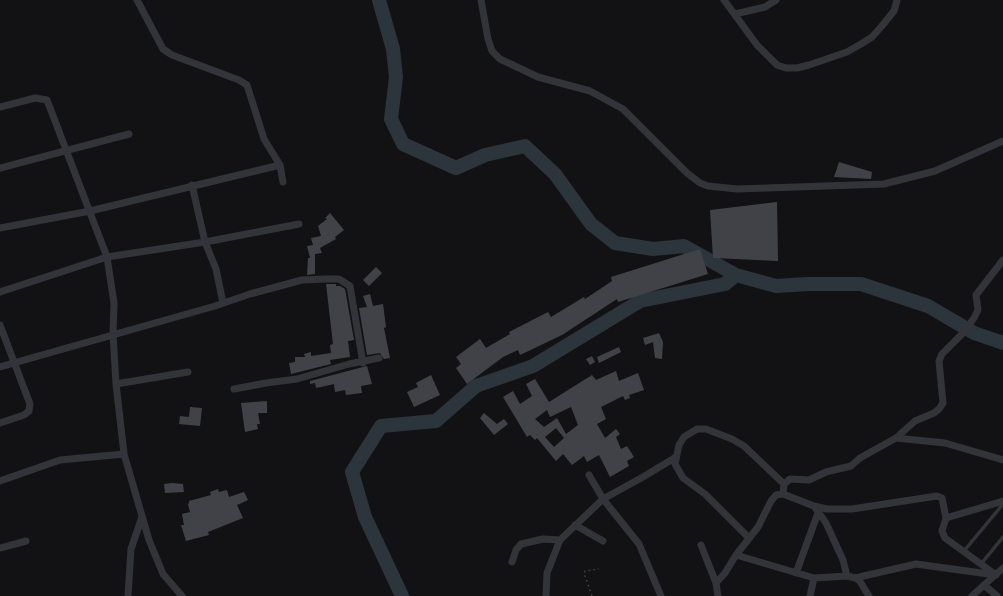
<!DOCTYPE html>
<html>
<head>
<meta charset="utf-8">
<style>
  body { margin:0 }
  canvas { display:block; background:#121214 }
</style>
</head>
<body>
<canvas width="1003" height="596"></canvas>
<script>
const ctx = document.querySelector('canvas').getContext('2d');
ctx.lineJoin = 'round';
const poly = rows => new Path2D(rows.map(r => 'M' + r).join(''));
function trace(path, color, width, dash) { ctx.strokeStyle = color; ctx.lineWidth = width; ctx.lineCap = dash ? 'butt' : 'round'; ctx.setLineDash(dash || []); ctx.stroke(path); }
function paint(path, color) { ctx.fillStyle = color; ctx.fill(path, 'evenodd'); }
trace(poly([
  [379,0,393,49,396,77,391,119,403,144,456,168,485,155,525,146,555,174,591,224,615,243,653,249,684,246,736,275,776,286,808,284,861,284,928,306,974,333,1003,343],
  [402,596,365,517,352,472,381,426,436,421,476,386,533,366,640,301,725,284,736,275]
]), '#2c343c', 14);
paint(poly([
  [839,162,872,172,871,179,834,177],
  [777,202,778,261,713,258,710,210],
  [330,213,344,230,335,237,336,239,320,248,322,253,315,254,315,274,307,275,308,258,310,258,307,246,313,245,311,238,321,236,318,226,327,219,325,218],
  [700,249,708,274,618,302,617,299,562,335,520,355,518,350,503,357,467,384,456,368,461,364,456,357,480,339,486,348,510,334,509,332,548,312,551,317,584,297,585,299,612,281,611,277],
  [376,267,382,273,369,286,363,280],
  [326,284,336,284,336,286,340,286,345,289,354,340,348,341,350,357,330,360,331,364,291,374,289,363,295,362,295,357,305,357,304,354,311,352,311,356,331,353,330,345,333,344],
  [370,294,373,306,383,304,386,327,384,328,390,358,384,359,380,353,367,355,359,308,367,307,363,296],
  [659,333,663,342,662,359,655,358,653,342,645,345,643,338],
  [619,347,621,352,599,363,597,357],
  [592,356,595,362,590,365,586,359],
  [367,366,372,384,361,386,362,393,346,395,345,390,335,392,334,384,316,388,315,383,310,384,310,381],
  [616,371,619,381,638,373,644,390,629,395,630,398,625,400,623,396,601,407,606,419,597,424,605,438,616,429,620,434,616,437,621,449,627,446,634,457,627,461,629,466,610,477,599,455,587,462,584,456,572,465,563,454,556,461,537,438,535,440,530,435,527,437,503,397,513,391,520,404,532,396,526,384,535,379,549,402,592,375,596,380],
  [571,407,578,425,566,434,557,418,544,427,535,419,547,410,550,417],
  [556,428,564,438,554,447,545,437],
  [431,375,440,395,414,407,407,392,418,387,416,383],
  [267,401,267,413,258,413,260,424,257,424,258,429,245,432,241,403],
  [190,407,202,408,200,426,179,424,180,416,189,417],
  [484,413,497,424,504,419,508,424,494,435,480,418],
  [172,483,183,484,184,492,165,493,164,484],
  [218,489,219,492,227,490,229,497,244,492,248,500,237,505,243,518,208,532,209,535,186,541,181,525,184,525,182,514,190,512,188,504,189,503,189,501,211,495,210,492]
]), '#414247');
trace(poly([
  [592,596,584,573,585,571,599,569]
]), '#3a3b40', 1.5, [2, 3]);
trace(poly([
  [964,551,1003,504],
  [981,564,1003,537]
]), '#333439', 3.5);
trace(poly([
  [137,0,163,49,172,55,239,80,247,85,264,139,280,165],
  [481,0,488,39,492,51,500,59,538,77,590,91,623,109,687,173,700,183,708,186,737,189,884,184,935,171,1003,141],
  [724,0,757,45,777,65,786,68,797,68,809,65,847,52,861,44,872,37,881,27,894,11,897,0],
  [735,14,765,7,776,0],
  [0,107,35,98,47,100,107,257,0,292],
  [0,168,129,134],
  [192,185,205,242,216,269,223,303],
  [0,228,90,211,280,165,283,182],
  [0,325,30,404,29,411,24,415,0,423],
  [0,367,215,306,250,294,302,280,325,279,339,279,350,286,363,363],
  [116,384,188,372],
  [234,389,266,383,297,379,349,364,379,358],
  [896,438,945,443,1003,460],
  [589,475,603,499,639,544,661,596],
  [0,481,60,460,124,454],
  [784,484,790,479,809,480,826,472,851,466,860,458,896,438,915,421,934,413,939,409,943,403,939,361,942,354,963,333,974,318,978,310,976,295,1003,260],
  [814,506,827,509,852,509,937,496,942,498,946,518,1003,501],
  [575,525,603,541],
  [749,538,705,494,683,478,675,464,679,445,684,437,697,429,706,429,732,439,744,446,784,484,783,494],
  [701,545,716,583,718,596],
  [0,548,26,541],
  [736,555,814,578,847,576,855,578,859,580,869,596],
  [512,562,516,550,521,544,543,539,560,540],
  [796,573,818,513],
  [855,578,916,564,996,575,945,538,942,531,946,518],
  [716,583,725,573,736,555,758,527,771,501,776,495,783,494,814,506,826,523,843,560,847,576],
  [984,585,1003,568],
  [128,596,131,549,142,517],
  [182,596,163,574,149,540,124,454,116,384,113,334,114,303,107,257,205,242,299,224],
  [546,596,547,573,560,540,603,499,643,477,676,457],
  [810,596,814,578],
  [972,596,984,585,997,596]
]), '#333439', 7);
</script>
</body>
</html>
